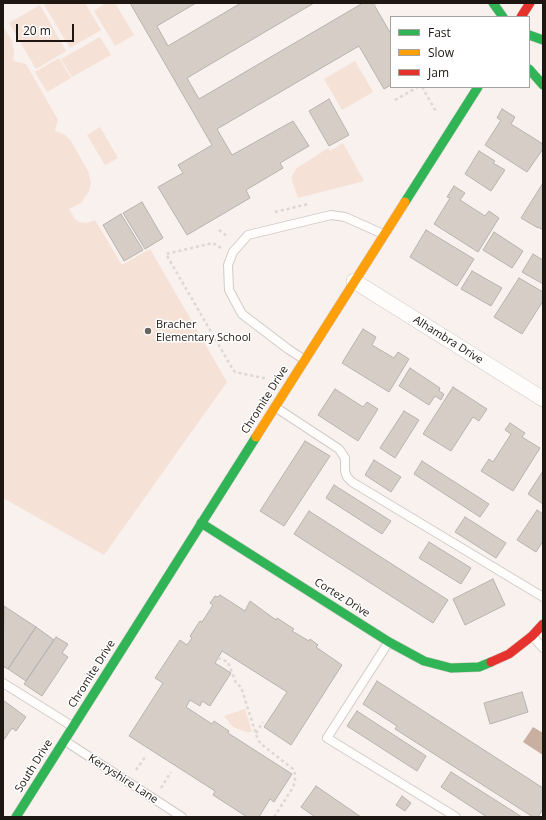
<!DOCTYPE html>
<html>
<head>
<meta charset="utf-8">
<style>
  body { margin:0 }
  #map { position:relative; width:546px; height:820px; overflow:hidden; background:#f8f1ed; font-family:"Open Sans",sans-serif }
  canvas { display:block }
  .frame { position:absolute; inset:0; border:4px solid #1d1611; pointer-events:none }
  .legend { position:absolute; left:390px; top:16px; width:140px; height:72px; box-sizing:border-box; background:#fff; border:1px solid #a5a2a0; margin:0; padding:5px 7px; list-style:none; font-size:12px; color:#1d1611 }
  .legend li { display:flex; align-items:center; gap:8px; height:20px }
  .legend b { width:20px; border:1px solid #a5a2a0 }
  .scale { position:absolute; left:16px; top:24px; width:58px; height:18px; box-sizing:border-box; border:2px solid #1d1611; border-top:0; padding-left:5px; font-size:12px; line-height:14px; white-space:nowrap; color:#1d1611; -webkit-text-stroke:3px #fff; paint-order:stroke }
</style>
</head>
<body>
<div id="map">
<canvas width="546" height="820"></canvas>
<div class="frame"></div>
<ul class="legend">
<li><b style="height:5px;background:#30b455"></b>Fast</li>
<li><b style="height:5px;background:#ff9f0a"></b>Slow</li>
<li><b style="height:5px;background:#e5322d"></b>Jam</li>
</ul>
<div class="scale">20 m</div>
</div>
<script>
const ctx = document.querySelector('canvas').getContext('2d');
ctx.lineJoin = 'round';
function paint(path, color) { ctx.fillStyle = color; ctx.fill(path, 'evenodd'); }
const poly = rows => new Path2D(rows.map(r => 'M' + r).join(''));
function trace(path, color, width, dash) { ctx.strokeStyle = color; ctx.lineWidth = width; ctx.lineCap = dash ? 'butt' : 'round'; ctx.setLineDash(dash || []); ctx.stroke(path); }
function write(font, color, halo, rows, align = 'center') {
  ctx.font = font + ' "Open Sans",sans-serif'; ctx.lineWidth = 3; ctx.setLineDash([]); ctx.textBaseline = 'middle'; ctx.strokeStyle = halo; ctx.fillStyle = color; for (const [text, x, y, turn = 0] of rows) {
    ctx.save(); ctx.translate(x, y); ctx.rotate((+turn || 0) * Math.PI / 180); ctx.textAlign = isNaN(turn) ? turn : align; if (halo) ctx.strokeText(text, 0, 0); ctx.fillText(text, 0, 0); ctx.restore();
  }
}
paint(poly([
  [43,3,85,3,101,30,70,48],
  [106,3,115,3,134,35,115,46,94,11],
  [40,5,66,51,36,69,9,23],
  [3,26,12,41,14,52,13,61,26,64,58,120,55,131,65,135,71,141,88,171,91,182,89,191,81,203,69,209,75,219,79,222,86,223,95,220,122,265,150,249,227,382,104,555,3,498],
  [100,37,111,55,72,77,61,59],
  [59,58,71,78,47,92,35,72],
  [355,61,373,92,342,110,324,79],
  [100,127,118,158,105,165,87,135],
  [343,143,364,181,298,198,292,181,292,176,297,168,328,148,330,151],
  [245,709,252,732,246,732,233,727,224,716]
]), '#f5e1d5');
paint(poly([
  [533,727,543,733,543,755,523,742]
]), '#c8afa0');
const building = poly([
  [130,3,196,3,157,26,168,46,241,3,314,3,187,78,199,99,363,3,373,3,391,34,391,85,384,89,359,46,217,129,232,155,293,121,309,146,280,163,283,168,246,190,250,198,187,235,158,187,183,173,178,165,212,145,130,3],
  [329,99,349,135,329,146,309,111,329,99],
  [502,109,515,117,511,124,543,144,543,149,527,172,485,145,501,120,497,118,502,109],
  [479,151,495,161,493,163,505,170,491,191,465,174,479,151],
  [543,183,543,230,538,227,538,228,521,218,543,183],
  [454,186,465,193,460,200,485,216,489,211,499,218,478,252,434,224,450,198,447,197,454,186],
  [142,202,163,238,145,249,123,213,142,202],
  [121,214,143,250,124,261,103,225,121,214],
  [426,230,474,259,457,286,410,257,426,230],
  [494,232,523,251,512,268,483,250,494,232],
  [533,254,543,260,543,284,522,272,533,254],
  [472,271,502,288,491,306,461,289,472,271],
  [519,278,543,292,543,301,522,334,494,317,519,278],
  [363,329,376,337,372,345,394,358,398,352,409,359,389,392,342,363,363,329],
  [410,368,440,388,439,391,444,394,441,400,435,396,429,405,399,386,410,368],
  [453,387,487,409,479,421,473,417,451,451,423,434,453,387],
  [335,389,363,407,367,402,378,409,358,441,318,415,335,389],
  [404,411,419,420,395,458,380,448,404,411],
  [510,423,525,433,522,437,540,448,513,491,481,471,489,459,493,462,511,434,505,430,510,423],
  [305,441,330,456,284,526,260,511,305,441],
  [374,460,401,477,391,492,365,475,374,460],
  [422,461,489,504,480,517,414,474,422,461],
  [543,471,543,504,528,494,543,471],
  [334,485,391,521,382,534,326,498,334,485],
  [537,510,543,514,543,541,536,552,517,540,537,510],
  [309,511,448,600,433,623,294,534,309,511],
  [465,517,506,543,496,558,455,532,465,517],
  [429,542,471,568,461,584,419,558,429,542],
  [493,579,505,605,465,625,453,599,493,579],
  [220,595,245,611,250,601,276,620,277,618,294,629,292,631,309,641,310,639,318,645,316,647,342,665,291,745,264,727,287,692,222,651,215,663,231,673,210,706,202,701,200,706,190,700,186,707,212,724,214,721,229,731,228,733,292,774,274,802,270,799,259,817,247,817,213,795,215,791,129,736,163,683,155,678,180,640,187,645,192,638,190,636,200,621,202,622,213,605,210,603,215,596,218,597,220,595],
  [4,606,36,627,8,669,3,666,4,606],
  [36,627,54,640,26,681,8,669,36,627],
  [56,637,68,644,62,653,68,657,42,696,24,684,56,637],
  [377,681,543,788,543,809,538,817,533,817,395,729,397,726,363,704,377,681],
  [522,692,528,712,490,724,484,703,522,692],
  [3,700,26,717,16,731,12,728,3,741,3,700],
  [357,711,426,756,417,771,347,726,357,711],
  [451,772,522,817,487,817,441,787,451,772],
  [316,786,361,817,315,817,301,807,316,786],
  [402,796,411,803,405,811,396,805,402,796]
]);
paint(building, '#d6cdc7');
trace(building, '#b8b1ad', 1);
const lane = poly([
  [305,360,288,349,242,314,229,290,228,265,233,252,248,235,331,215,345,217,383,234],
  [275,407,339,449,345,458,345,471,347,477,352,482,543,597],
  [533,637,543,648],
  [388,643,327,738,456,817],
  [3,683,72,726],
  [65,741,182,817]
]);
const street = poly([
  [354,281,543,399]
]);
const fast = poly([
  [493,3,503,17],
  [529,35,543,40],
  [529,69,543,85],
  [405,202,478,87],
  [201,523,389,642,424,661,451,668,479,667,491,662],
  [16,817,256,437]
]);
const slow = poly([
  [256,437,405,202]
]);
const jam = poly([
  [521,17,530,3],
  [491,662,509,654,532,636,543,624]
]);
trace(lane, '#d2cbc7', 10);
trace(street, '#d2cbc7', 16);
trace(fast, '#d2cbc7', 10);
trace(slow, '#d2cbc7', 10);
trace(jam, '#d2cbc7', 10);
trace(poly([
  [374,5,376,3],
  [422,87,437,113],
  [395,100,418,87],
  [275,212,308,204],
  [219,230,228,237],
  [221,248,213,243,166,254,232,368,235,372,268,379],
  [218,658,228,662,236,683,241,687,257,737,260,743,293,769,295,774,295,782,292,789,274,817],
  [256,733,263,722],
  [136,770,146,756],
  [161,788,171,772]
]), '#dbd8d7', 2.5, [3, 3]);
trace(lane, '#fefdfc', 8);
trace(street, '#fefdfc', 15);
trace(fast, '#30b455', 9);
trace(slow, '#ff9f0a', 9);
trace(jam, '#e5322d', 9);
for (const [x, y, r, color] of [
  [148,331,4,"#6a635e"]
]) { const dot = new Path2D(); dot.arc(x, y, r, 0, 2 * Math.PI); ctx.fillStyle = color; ctx.fill(dot); trace(dot, '#fff', 1.5); }
write('11px', '#1d1611', '#fff', [
  ["Bracher",156,325],
  ["Elementary School",156,338]
], 'left');
write('11px', '#1d1611', '#fff', [
  ["Alhambra Drive",448,340,32],
  ["Chromite Drive",265,400,-58],
  ["Cortez Drive",342,598,32],
  ["Chromite Drive",92,674,-58],
  ["South Drive",34,766,-58],
  ["Kerryshire Lane",123,779,33]
]);
</script>
</body>
</html>
